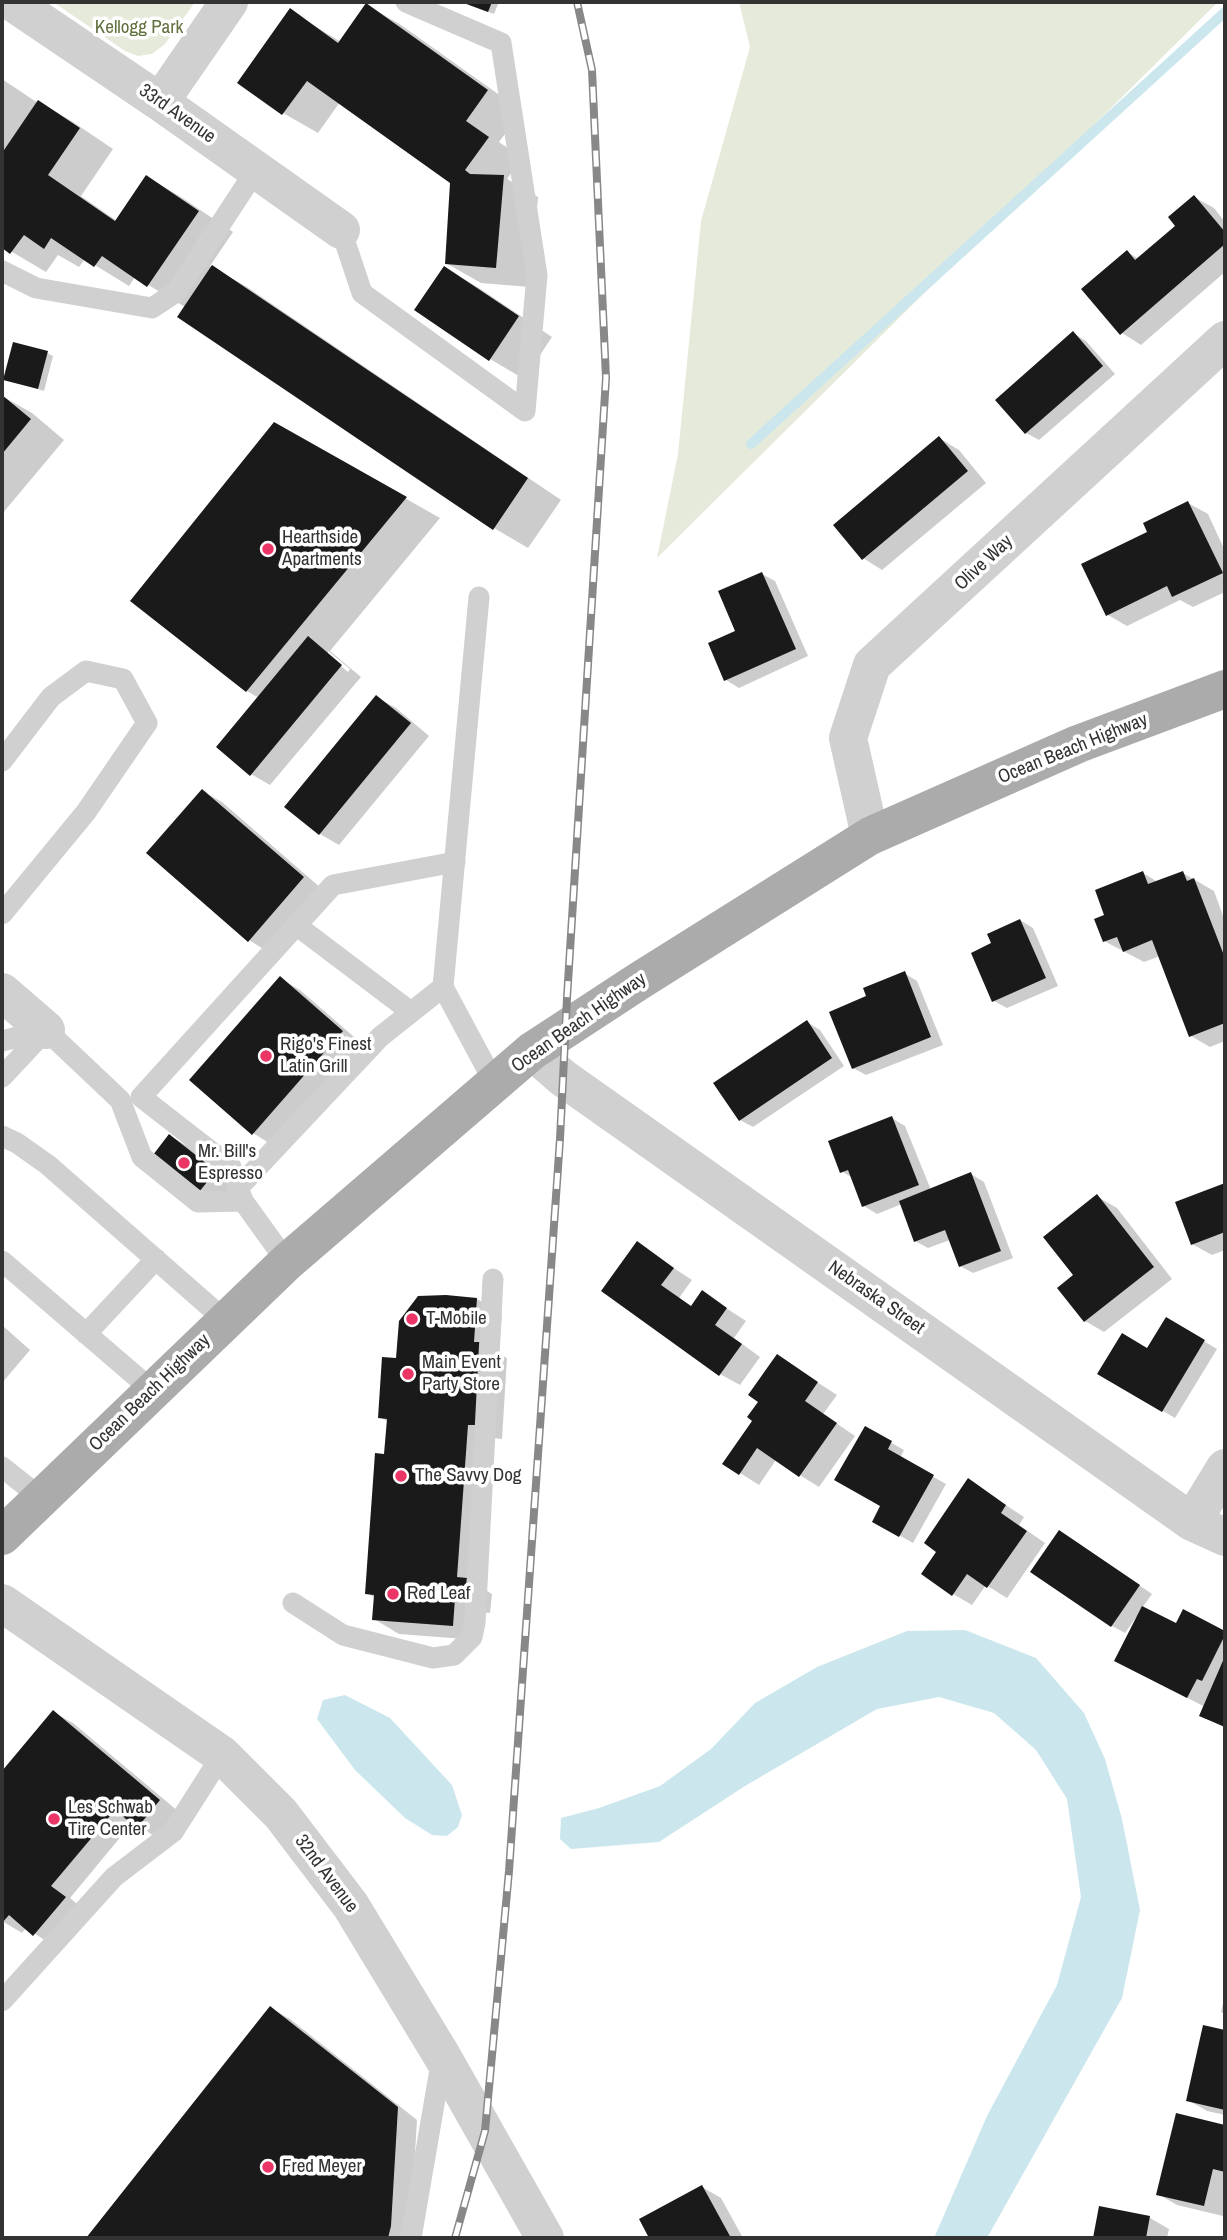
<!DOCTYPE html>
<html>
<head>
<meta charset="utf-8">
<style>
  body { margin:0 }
  #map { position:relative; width:1227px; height:2240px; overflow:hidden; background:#fff; font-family:"Archivo Narrow",sans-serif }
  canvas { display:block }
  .frame { position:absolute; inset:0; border:4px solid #333; pointer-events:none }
</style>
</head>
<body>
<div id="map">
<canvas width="1227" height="2240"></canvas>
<div class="frame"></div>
</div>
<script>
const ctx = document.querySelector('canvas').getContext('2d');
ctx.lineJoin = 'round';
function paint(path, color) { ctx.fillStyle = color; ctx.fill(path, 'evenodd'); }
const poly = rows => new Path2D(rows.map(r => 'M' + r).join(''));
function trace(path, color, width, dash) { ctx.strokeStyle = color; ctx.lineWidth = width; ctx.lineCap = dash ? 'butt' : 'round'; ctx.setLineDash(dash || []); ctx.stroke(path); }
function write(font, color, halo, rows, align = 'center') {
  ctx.font = font + ' "Archivo Narrow",sans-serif'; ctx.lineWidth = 7; ctx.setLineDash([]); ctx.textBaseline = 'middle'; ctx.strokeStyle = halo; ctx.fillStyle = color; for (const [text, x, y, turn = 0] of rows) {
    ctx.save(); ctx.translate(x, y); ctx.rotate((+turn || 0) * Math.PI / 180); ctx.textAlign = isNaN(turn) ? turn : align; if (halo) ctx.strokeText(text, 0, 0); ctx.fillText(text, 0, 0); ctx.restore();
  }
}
paint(poly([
  [53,2,195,2,165,44,152,54,138,56,125,51],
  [739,2,1218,2,657,558,678,454,701,221,750,47]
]), '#e6eadb');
paint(poly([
  [965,1630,1036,1658,1084,1713,1105,1759,1122,1819,1140,1910,1122,1998,987,2238,934,2238,987,2116,1057,1985,1081,1897,1067,1799,1036,1750,994,1713,939,1697,877,1709,745,1786,659,1842,571,1849,560,1839,561,1818,599,1808,660,1786,711,1749,755,1703,817,1667,907,1631],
  [345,1695,390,1718,452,1785,462,1815,458,1827,447,1836,432,1835,405,1818,355,1770,317,1719,323,1700]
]), '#cbe7ed');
paint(poly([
  [461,2,499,2,494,14],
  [367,5,401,25,522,111,499,142,522,158,507,179,538,197,530,287,481,283,446,263,452,182,340,102,318,133,283,113,239,82,290,11,341,42],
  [2,79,38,103,39,102,73,122,113,149,81,196,117,221,147,177,181,197,233,232,210,266,247,287,561,500,528,548,494,528,185,307,135,277,129,286,85,259,79,267,58,255,46,272,2,246],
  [1194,197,1214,208,1225,222,1225,272,1141,345,1122,333,1127,252,1139,259,1178,226],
  [445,268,479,288,552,337,524,379,490,359],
  [1073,333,1086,341,1115,374,1039,440,1026,433],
  [47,353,53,356,44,391,5,379],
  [2,396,32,413,64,440,2,514],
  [274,424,440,518,330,651,361,677,270,785,251,774,259,698,247,691],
  [328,651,350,669,348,672,328,655],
  [939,438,959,450,986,483,882,570,863,558],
  [1188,503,1208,514,1225,551,1225,592,1193,607,1180,600,1127,626,1108,615,1150,533],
  [762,574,775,581,808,656,739,688,726,680,738,632],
  [376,697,396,708,429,736,339,845,320,834],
  [202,791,222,802,322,889,268,952,249,940],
  [1143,873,1158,882,1183,873,1214,891,1225,921,1225,1041,1210,1047,1191,1036,1160,956,1144,962,1104,941,1107,916],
  [1020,920,1033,928,1058,986,1007,1008,994,1001,993,944],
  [904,973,917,981,943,1045,866,1075,853,1068,868,997],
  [281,979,300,990,361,1043,272,1145,253,1133],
  [807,1022,820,1030,844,1066,753,1127,740,1120],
  [892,1118,905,1126,931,1190,971,1174,984,1182,1013,1258,973,1273,960,1266,950,1240,928,1248,915,1241,902,1204,877,1214,864,1206,853,1178,841,1171],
  [170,1136,189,1147,234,1183,219,1201,200,1190],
  [1225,1185,1225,1250,1212,1255,1192,1244,1177,1203],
  [1098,1197,1117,1208,1172,1279,1104,1332,1085,1321],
  [637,1244,692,1280,679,1298,692,1307,703,1293,746,1321,734,1338,760,1357,740,1385,720,1374,604,1291],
  [419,1298,477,1299,502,1314,499,1354,507,1358,502,1439,493,1438,482,1588,492,1594,490,1613,480,1612,478,1640,399,1634,374,1619,376,1598,366,1593,389,1422,379,1417],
  [1167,1319,1217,1349,1175,1418,1100,1373,1148,1350],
  [2,1325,30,1350,2,1383],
  [777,1356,837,1395,823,1414,855,1436,819,1487,776,1460,759,1485,740,1473,755,1420],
  [865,1428,904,1450,900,1458,946,1484,913,1543,874,1521,882,1506],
  [969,1481,1024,1517,1019,1525,1045,1543,1007,1598,986,1585,972,1605,953,1594,939,1551],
  [1072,1539,1152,1594,1142,1608,1177,1626,1184,1611,1225,1633,1225,1728,1201,1715,1205,1707,1136,1671,1139,1617,1137,1616,1125,1633,1112,1626],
  [53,1712,73,1723,179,1812,157,1838,133,1822,70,1898,84,1910,54,1946,26,1928,22,1933,2,1921,2,1774],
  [1225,1994,1225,2014,1221,2012],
  [270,2008,290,2019,417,2120,410,2238,88,2238],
  [1204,2027,1225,2032,1225,2115,1207,2111,1188,2100],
  [1178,2115,1225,2127,1225,2208,1223,2216,1177,2205,1158,2194],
  [702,2187,721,2198,743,2238,651,2238,641,2220],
  [1100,2208,1150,2218,1169,2229,1167,2238,1094,2238]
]), '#0003');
trace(poly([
  [751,444,1225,12]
]), '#cbe7ed', 10);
paint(poly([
  [461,2,492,2,488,12],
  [366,3,488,90,466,121,489,137,465,170,470,174,504,175,496,268,445,264,450,183,307,81,282,115,237,83,290,8,338,43],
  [38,100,80,128,48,175,115,221,146,175,199,211,147,287,102,256,94,267,51,238,44,249,24,235,10,254,2,248,2,153],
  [1194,195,1225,232,1225,244,1120,335,1081,289,1127,250,1135,260,1175,226,1168,217],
  [212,265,528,478,493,530,177,317],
  [444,266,519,316,489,361,414,310],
  [1073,331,1103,366,1025,434,995,400],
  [13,342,48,351,38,389,3,380],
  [2,395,31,419,2,454],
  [274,422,407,497,246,692,130,601],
  [939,436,968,471,862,560,833,525],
  [1188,501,1223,573,1172,597,1167,586,1106,616,1081,564,1147,532,1143,523],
  [762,572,796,649,724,681,708,643,735,631,718,591],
  [308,636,342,665,250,776,216,747],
  [376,695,411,723,319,835,284,807],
  [202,789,304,877,248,942,146,853],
  [1143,871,1148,884,1183,871,1187,881,1194,878,1225,958,1225,1023,1189,1037,1152,940,1123,952,1117,937,1103,942,1094,919,1104,915,1095,890],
  [1020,919,1046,978,992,1002,971,953,991,943,987,934],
  [905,971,931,1037,852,1069,829,1012,866,996,863,988],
  [280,976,343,1031,252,1135,189,1080],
  [807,1020,832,1058,739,1121,713,1083],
  [892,1116,919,1185,862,1207,848,1170,840,1173,828,1141],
  [169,1134,216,1171,199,1192,153,1155],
  [971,1172,1001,1251,959,1267,945,1230,914,1242,899,1201],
  [1225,1183,1225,1232,1191,1245,1175,1202],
  [1097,1194,1154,1267,1084,1322,1057,1288,1073,1275,1043,1237],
  [637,1241,674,1268,661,1285,691,1306,702,1290,727,1308,715,1325,742,1344,719,1376,601,1291],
  [446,1295,477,1298,474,1342,483,1342,477,1425,468,1425,457,1577,467,1578,465,1599,455,1598,453,1626,372,1620,374,1595,365,1594,375,1453,384,1454,387,1419,378,1418,382,1357,396,1358,399,1321,418,1296],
  [1166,1317,1205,1340,1162,1412,1097,1374,1122,1333,1147,1348],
  [777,1354,818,1382,805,1401,837,1423,799,1477,757,1448,739,1475,722,1464,752,1421,747,1417,758,1402,748,1395],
  [865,1426,892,1441,888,1449,934,1475,899,1537,872,1522,880,1506,834,1480],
  [968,1478,1006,1505,1001,1513,1027,1531,987,1588,967,1574,952,1596,921,1574,936,1552,924,1543],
  [1059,1530,1140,1585,1111,1627,1030,1572],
  [1142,1606,1176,1623,1183,1609,1225,1631,1225,1635,1202,1681,1197,1679,1187,1698,1114,1661],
  [1225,1656,1225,1727,1199,1716],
  [53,1710,160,1800,137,1828,115,1810,51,1886,66,1897,33,1936,9,1915,2,1923,2,1771],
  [270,2006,398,2107,391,2226,388,2238,86,2238],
  [1203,2025,1225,2030,1225,2110,1186,2101],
  [1176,2113,1225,2125,1225,2172,1213,2169,1204,2206,1156,2195],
  [702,2185,731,2238,649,2238,639,2219],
  [1099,2206,1150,2216,1146,2238,1093,2238]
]), '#1a1a1a');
trace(poly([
  [341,230,362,293,525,411,537,275,501,43,406,2],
  [2,271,36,288,152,308,176,292,256,170],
  [479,597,443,987,495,1084],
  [2,761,51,697,86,671,123,679,147,723,86,812,2,914],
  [296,925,411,1012],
  [46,1030,120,1100,142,1157,198,1202,243,1201],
  [2,1041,44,1030],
  [2,1077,46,1030],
  [2,1136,17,1143,48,1165,226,1321],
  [238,1188,380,1037,443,987],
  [2,1261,153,1391],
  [287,1262,243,1201,231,1167,141,1097,333,885,455,862],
  [86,1334,156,1259],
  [2,1467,41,1498],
  [293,1603,343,1635,433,1658,454,1655,472,1637,475,1623,493,1279],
  [2,2001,114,1877,173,1832,222,1755],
  [411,2238,442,2058]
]), '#d0d0d0', 21);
trace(poly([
  [12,2,160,102,341,230],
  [160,102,229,2],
  [870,836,848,738,872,665,1225,340],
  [2,992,46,1030],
  [532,1051,563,1078,1192,1522,1225,1537],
  [1192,1522,1225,1468]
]), '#d0d0d0', 38);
trace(poly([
  [2,1603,222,1755,281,1814,351,1906,442,2056,545,2238]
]), '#d0d0d0', 38);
trace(poly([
  [2,1536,287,1262,532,1051,639,981,870,836,1078,744,1225,689]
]), '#ababab', 38);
const rail = poly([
  [455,2238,485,2131,509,1871,560,1139,567,998,606,378,592,70,577,2]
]);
trace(rail, '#888', 8);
trace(rail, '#fff', 5, [16]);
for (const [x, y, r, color] of [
  [268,549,7,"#ea3566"],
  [266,1056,7,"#ea3566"],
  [184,1163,7,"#ea3566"],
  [412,1319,7,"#ea3566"],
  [408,1374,7,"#ea3566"],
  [401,1476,7,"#ea3566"],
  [393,1594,7,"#ea3566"],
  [54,1819,7,"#ea3566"],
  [268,2167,7,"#ea3566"]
]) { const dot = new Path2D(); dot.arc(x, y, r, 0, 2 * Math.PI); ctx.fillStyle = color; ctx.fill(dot); trace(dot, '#fff', 2.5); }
write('19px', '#60713e', '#fff', [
  ["Kellogg Park",139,28]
]);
write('19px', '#333', '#fff', [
  ["33rd Avenue",177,114,35],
  ["Olive Way",984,563,-43],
  ["Ocean Beach Highway",1073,749,-22],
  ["Ocean Beach Highway",579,1023,-35],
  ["Nebraska Street",876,1298,35],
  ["Ocean Beach Highway",150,1393,-44],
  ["32nd Avenue",326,1874,53]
]);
write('19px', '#333', '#fff', [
  ["Hearthside",282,538],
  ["Apartments",282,560],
  ["Rigo's Finest",280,1045],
  ["Latin Grill",280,1067],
  ["Mr. Bill's",198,1152],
  ["Espresso",198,1174],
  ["T-Mobile",426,1319],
  ["Main Event",422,1363],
  ["Party Store",422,1385],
  ["The Savvy Dog",415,1476],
  ["Red Leaf",407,1594],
  ["Les Schwab",68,1808],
  ["Tire Center",68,1830],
  ["Fred Meyer",282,2167]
], 'left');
</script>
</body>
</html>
